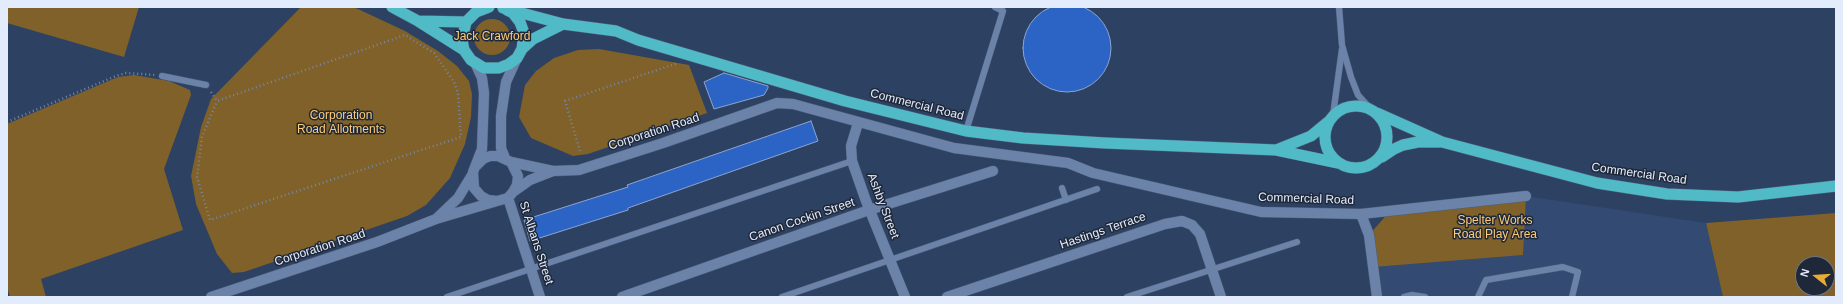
<!DOCTYPE html>
<html>
<head>
<meta charset="utf-8">
<style>
  body { margin:0 }
  #map { position:relative; width:1843px; height:304px; overflow:hidden; background:#2d4163; font-family:Arial,sans-serif }
  canvas { display:block }
  .frame { position:absolute; inset:0; border:8px solid #e2ecfd; pointer-events:none }
  .north { position:absolute; left:1795px; top:256px; width:40px; height:40px; box-sizing:border-box; background:#1f2838; border:1px solid #6d7687; border-radius:50%; rotate:287deg; font-size:11px; font-weight:700; line-height:16px; text-align:center; color:#e2ecfd }
  .north::after { content:''; display:block; margin:auto; width:14px; height:18px; background:#e7ac36; clip-path:polygon(50% 0,100% 100%,50% 72%,0 100%) }
</style>
</head>
<body>
<div id="map">
<canvas width="1843" height="304"></canvas>
<div class="frame"></div>
<div class="north">N</div>
</div>
<script>
const ctx = document.querySelector('canvas').getContext('2d');
ctx.lineJoin = 'round';
function paint(path, color) { ctx.fillStyle = color; ctx.fill(path, 'evenodd'); }
const poly = rows => new Path2D(rows.map(r => 'M' + r).join(''));
function trace(path, color, width, dash) { ctx.strokeStyle = color; ctx.lineWidth = width; ctx.lineCap = dash ? 'butt' : 'round'; ctx.setLineDash(dash || []); ctx.stroke(path); }
function write(font, color, halo, rows, align = 'center') {
  ctx.font = font + ' Arial,sans-serif'; ctx.lineWidth = 3; ctx.setLineDash([]); ctx.textBaseline = 'middle'; ctx.strokeStyle = halo; ctx.fillStyle = color; for (const [text, x, y, turn = 0] of rows) {
    ctx.save(); ctx.translate(x, y); ctx.rotate((+turn || 0) * Math.PI / 180); ctx.textAlign = isNaN(turn) ? turn : align; if (halo) ctx.strokeText(text, 0, 0); ctx.fillText(text, 0, 0); ctx.restore();
  }
}
paint(poly([
  [1526,196,1706,223,1723,297,1377,297,1372,266]
]), '#334a72');
paint(poly([
  [7,7,139,7,124,57,7,23],
  [301,7,352,7,358,9,405,31,438,51,457,66,469,81,472,94,471,117,465,144,450,178,426,205,407,216,244,272,232,273,217,254,196,204,191,176,201,127,211,99],
  '474 37a18 18 0 1 1 36 0a18 18 0 1 1-36 0Z',
  [599,49,689,65,707,113,588,154,573,156,531,138,519,117,525,85,536,71,554,58,578,50],
  [134,75,169,81,190,90,191,95,164,169,183,230,41,279,46,297,10,297,7,287,7,124,118,77],
  [1526,196,1523,255,1373,267,1369,235,1390,211],
  [1836,213,1836,297,1723,297,1706,223],
  [1803,264,1827,264,1827,288,1803,288]
]), '#7f6129');
const building = poly([
  '1023 48a44 44 0 1 1 88 0a44 44 0 1 1-88 0Z',
  [724,73,768,86,768,88,764,95,714,109,704,82,724,73],
  [811,121,818,141,628,208,628,210,530,241,524,220,628,187,627,185,811,121]
]);
paint(building, '#2c64c5');
trace(building, '#8da4cc', 1);
const service = poly([
  [1339,7,1342,45,1351,77,1358,95,1370,108],
  [162,76,206,85],
  [1333,115,1342,49],
  [966,131,1003,11,995,7],
  [1062,188,1066,200],
  [447,297,852,161],
  [782,297,1097,189],
  [1127,297,1297,242],
  [1404,297,1412,295,1425,297],
  [1478,297,1486,280,1563,267,1578,272,1572,297]
]);
const minor = poly([
  [858,123,851,146,852,161,866,201,905,297],
  [508,198,540,297],
  [622,297,869,210,993,171],
  [947,297,1165,224,1182,221,1192,225,1200,234,1221,297],
  [1377,297,1369,235,1361,214,1526,196]
]);
const tertiary = poly([
  [475,63,482,78,484,93,482,149,473,172,474,188,481,196,488,200,497,201,508,198,513,192,517,185,518,176,511,162,498,156,490,156,483,159,477,165],
  [505,158,501,148,501,116,506,82,517,58],
  [511,162,553,171,579,170,663,143,777,103,793,104,954,148,1068,163,1093,173,1261,212,1361,214],
  [513,192,530,180,553,171],
  [437,218,458,198,472,175],
  [211,297,377,242,436,219,497,201]
]);
const trunk = poly([
  [392,7,418,21,464,50],
  [489,7,476,12,466,22,462,40,464,50,471,60,484,68,499,68,509,64,517,58,522,49,524,33,520,22,513,13,507,10],
  [503,8,563,24,616,31,638,40,845,101,966,131,1023,138,1105,143,1276,150,1338,163],
  [419,21,466,22],
  [522,49,533,39,563,24],
  '1325 137a31 31 0 1 1 62 0a31 31 0 1 1-62 0Z',
  [1377,113,1442,142,1597,183,1667,194,1738,197,1836,186],
  [1276,150,1311,136,1328,122],
  [1382,157,1394,149,1403,145,1418,142,1439,142]
]);
trace(service, '#4e5e7a', 7);
trace(minor, '#4e5e7a', 11);
trace(tertiary, '#4e5e7a', 11);
trace(trunk, '#4e5e7a', 12);
trace(poly([
  [211,92,217,101,405,35,434,53,454,82,458,93,461,137,210,220,197,177,202,137,217,101],
  [7,122,116,76,126,73,155,75],
  [580,151,565,101,675,64,676,62]
]), '#7787a2', 2.5, [1, 3]);
trace(service, '#6c83a9', 6);
trace(minor, '#6c83a9', 10);
trace(tertiary, '#6c83a9', 10);
trace(trunk, '#50bac6', 11);
write('12px', '#fccc78', '#1f2838', [
  ["Jack Crawford",492,37],
  ["Corporation",341,116],
  ["Road Allotments",341,130],
  ["Spelter Works",1495,221],
  ["Road Play Area",1495,235]
]);
write('12px', '#e2ecfd', '#1f2838', [
  ["Commercial Road",917,105,14],
  ["Corporation Road",654,132,-18],
  ["Commercial Road",1639,174,8],
  ["Commercial Road",1306,199,2],
  ["Ashby Street",883,206,69],
  ["Canon Cockin Street",802,220,-19],
  ["Hastings Terrace",1103,231,-19],
  ["St Albans Street",536,243,72],
  ["Corporation Road",320,248,-18]
]);
</script>
</body>
</html>
